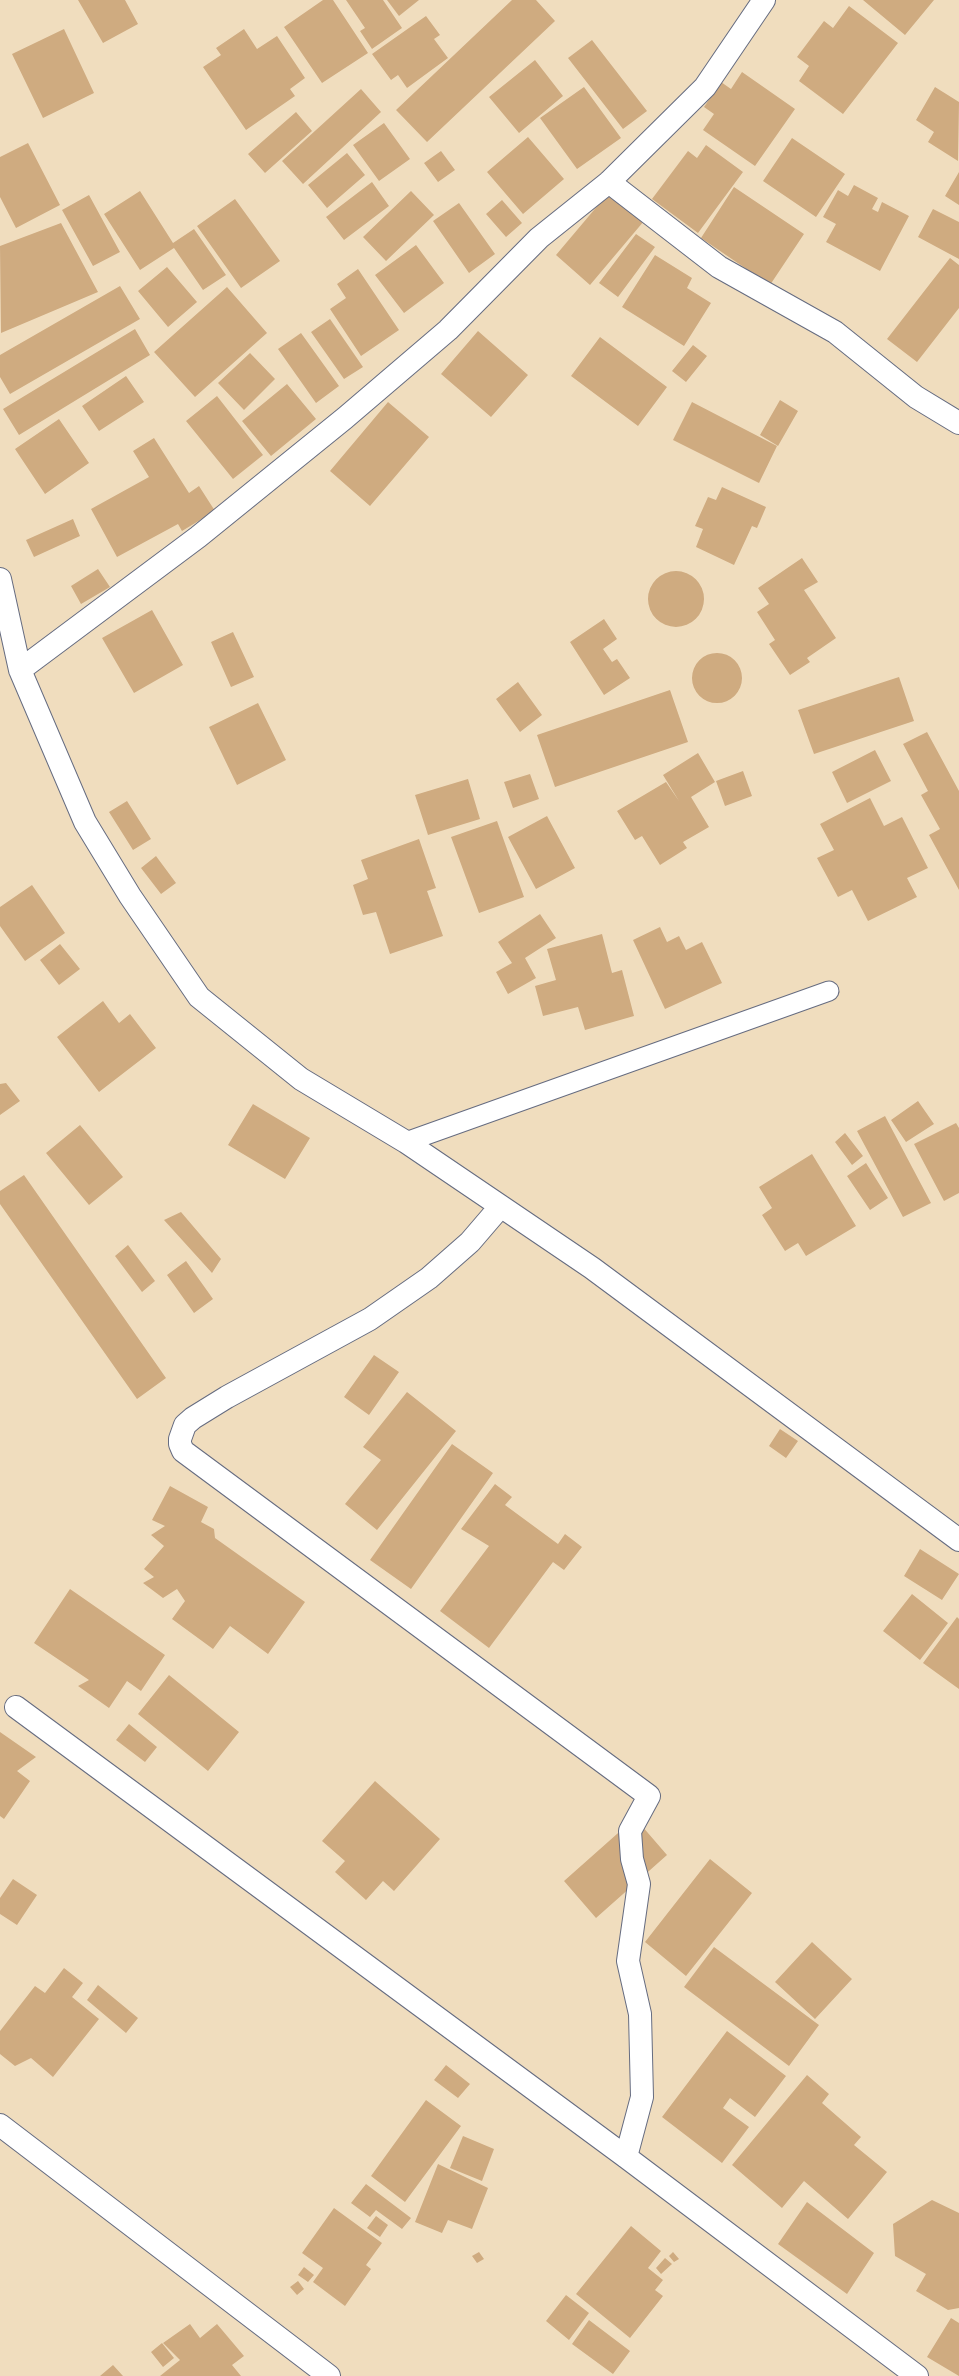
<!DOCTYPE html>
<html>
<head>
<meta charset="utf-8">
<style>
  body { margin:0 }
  canvas { display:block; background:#f0ddbe }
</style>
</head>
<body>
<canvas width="959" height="2376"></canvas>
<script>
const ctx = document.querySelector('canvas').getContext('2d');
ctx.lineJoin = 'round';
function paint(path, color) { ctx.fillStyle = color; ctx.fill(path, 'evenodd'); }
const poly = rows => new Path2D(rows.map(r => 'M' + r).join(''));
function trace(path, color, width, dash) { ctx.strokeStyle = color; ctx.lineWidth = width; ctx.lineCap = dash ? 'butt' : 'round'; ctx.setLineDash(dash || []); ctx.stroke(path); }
paint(poly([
  [78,0,125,0,138,24,103,43],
  [323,0,333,0,368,53,322,83,284,27],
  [346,0,383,0,402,28,372,49,360,31,365,28],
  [387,0,419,0,399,16],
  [512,0,536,0,555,21,427,142,396,110],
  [863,0,934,0,905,35],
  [849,6,898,43,843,114,799,81,809,66,797,57,824,21,833,28],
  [426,16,440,35,434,39,448,58,407,88,398,75,391,80,372,54],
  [64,29,94,93,43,118,12,54],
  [244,29,257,49,277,36,305,78,290,89,295,96,246,130,203,67,221,55,216,48],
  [592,40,647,111,623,129,568,58],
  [535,60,563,96,519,133,489,97],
  [742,72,795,109,755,166,703,130,714,114,704,107,721,82,731,89],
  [584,87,621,138,577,169,540,118],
  [935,87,959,102,958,161,928,142,934,132,916,120],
  [361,89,381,112,303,184,282,161],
  [296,112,312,131,265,173,248,154],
  [384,123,410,159,379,181,353,145],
  [528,137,564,179,523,214,487,172],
  [792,138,845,174,816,217,763,181],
  [28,143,60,205,16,228,0,197,0,157],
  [706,145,743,172,698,233,652,199,688,151,697,158],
  [441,151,455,170,438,182,424,163],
  [347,153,365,175,327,208,308,185],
  [959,172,959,205,945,196],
  [372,182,389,206,344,240,326,217],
  [854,185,878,198,872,209,878,212,882,202,909,216,880,271,826,242,836,224,823,217,838,190,848,196],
  [734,187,804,234,770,285,701,238],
  [140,191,173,243,194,229,226,275,203,290,174,248,140,270,104,214],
  [411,191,434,215,386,261,363,237],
  [610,191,644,221,590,285,556,255],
  [89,195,120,252,93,266,62,210],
  [235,199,280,261,241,288,197,226],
  [502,200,522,223,506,237,486,214],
  [459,203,495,254,469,273,433,221],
  [933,209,959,222,959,259,918,237],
  [61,223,98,292,1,333,0,246],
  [636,234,655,247,618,297,599,283],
  [416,245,444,283,404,313,375,275],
  [655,255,692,278,687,288,711,303,684,346,622,307],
  [950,258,959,265,959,308,917,362,887,339],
  [167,267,197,302,168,327,138,291],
  [358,269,399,330,361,356,330,309,346,298,337,284],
  [120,286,140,319,10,394,0,377,0,355],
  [227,287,267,333,195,397,154,352],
  [330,319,363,367,344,379,311,332],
  [135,329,150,355,19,435,3,409],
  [478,331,528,375,491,417,441,374],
  [301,333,339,386,316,403,278,349],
  [600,337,667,387,638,426,571,376],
  [693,345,707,356,686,382,672,371],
  [250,353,275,379,244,410,218,383],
  [126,376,144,402,99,431,82,406],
  [287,384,316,419,271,456,242,421],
  [217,396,263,455,233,479,186,421],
  [780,400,798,411,778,446,760,435],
  [388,402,429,437,370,506,330,471],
  [692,402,777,446,759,483,673,440],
  [59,419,89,463,45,494,15,449],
  [154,438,189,493,199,486,215,511,182,531,178,524,117,557,91,509,149,477,133,451],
  [722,487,766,507,757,528,752,526,734,565,696,547,703,529,695,526,708,497,716,500],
  [73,519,80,536,34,557,26,540],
  [802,558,818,582,804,590,836,638,807,658,810,662,790,675,769,644,775,640,757,612,769,604,758,588],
  [98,569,110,587,81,604,71,586],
  '648 599a28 28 0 1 1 56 0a28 28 0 1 1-56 0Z',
  [152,610,183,665,134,693,102,638],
  [604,619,617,639,603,649,612,662,617,659,630,678,604,695,570,642],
  [233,632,254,677,231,687,211,642],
  '692 678a25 25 0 1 1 50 0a25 25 0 1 1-50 0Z',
  [899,677,914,721,814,754,798,710],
  [518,682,542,715,520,732,496,699],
  [670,690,688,742,555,787,537,735],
  [258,703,286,760,237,785,209,727],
  [927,732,959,791,959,890,929,835,940,829,921,795,928,791,903,744],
  [875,750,891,781,847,803,832,772],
  [698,753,715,782,691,797,709,827,683,842,687,848,660,865,642,836,635,840,617,811,666,782,679,801,663,775],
  [743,771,752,796,725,806,716,781],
  [530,774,539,799,513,808,504,782],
  [468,779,480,819,428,835,415,795],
  [870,798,884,826,902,817,928,868,907,878,917,897,868,921,852,890,838,897,817,858,834,850,820,824],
  [127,801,151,839,133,850,109,812],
  [547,816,575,868,536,889,508,837],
  [497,821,524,897,479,913,451,837],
  [419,839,436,888,427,891,443,936,390,954,376,912,363,915,353,885,368,879,361,860],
  [156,856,176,883,161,894,141,868],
  [32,885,65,933,25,961,0,926,0,907],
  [540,914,556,938,525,958,536,978,508,994,496,972,512,963,498,942],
  [660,927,667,942,679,936,686,950,702,942,722,983,665,1009,633,940],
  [602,934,612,973,622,970,634,1016,585,1030,578,1007,543,1016,535,986,556,980,547,949],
  [60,944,80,969,59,985,40,960],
  [103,1001,119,1023,130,1014,156,1048,99,1092,57,1037],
  [6,1083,20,1101,0,1115,0,1084],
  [918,1101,934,1124,906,1142,891,1120],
  [253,1104,310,1138,285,1179,228,1145],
  [885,1116,931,1203,903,1217,857,1131],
  [956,1123,959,1128,959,1193,944,1201,914,1144],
  [80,1125,123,1177,89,1205,46,1153],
  [845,1133,863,1156,852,1165,835,1142],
  [812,1154,856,1226,806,1256,798,1243,785,1251,762,1215,772,1208,759,1187],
  [866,1163,888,1198,870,1210,847,1176],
  [24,1175,166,1378,137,1399,0,1204,0,1191],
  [181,1212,221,1259,212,1273,164,1220],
  [128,1245,155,1281,142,1292,115,1256],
  [186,1261,213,1299,194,1313,167,1275],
  [374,1355,399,1372,369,1415,344,1397],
  [407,1392,456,1431,377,1530,345,1504,381,1460,363,1447],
  [780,1429,798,1441,786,1458,769,1446],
  [452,1444,493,1473,411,1589,370,1560],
  [495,1484,512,1497,505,1505,558,1544,565,1534,582,1547,564,1570,553,1562,489,1648,440,1611,489,1546,461,1529],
  [170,1486,208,1507,201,1522,214,1529,215,1538,305,1602,268,1654,230,1626,213,1649,172,1619,185,1601,177,1589,163,1598,143,1583,154,1577,144,1569,164,1546,151,1535,165,1526,152,1520],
  [920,1549,959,1574,942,1600,904,1576],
  [70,1589,165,1655,141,1691,127,1681,109,1708,78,1686,89,1680,34,1643],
  [912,1594,948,1623,920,1660,883,1631],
  [957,1617,959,1619,959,1689,923,1663],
  [169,1675,239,1732,208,1771,138,1714],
  [129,1724,157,1747,145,1762,116,1740],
  [0,1732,36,1757,17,1771,30,1781,4,1819,0,1816],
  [375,1781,440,1839,394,1891,383,1881,366,1900,335,1872,345,1861,322,1841],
  [635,1818,667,1855,596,1918,564,1881],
  [710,1859,752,1893,686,1976,645,1942],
  [13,1879,37,1895,17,1925,0,1914,0,1898],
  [812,1942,852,1979,815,2019,775,1982],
  [714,1947,819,2025,789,2066,684,1987],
  [64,1968,83,1983,72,1997,99,2019,53,2077,31,2058,15,2066,0,2054,0,2031,35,1986,45,1993],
  [98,1985,138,2018,126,2033,87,2000],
  [727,2031,786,2076,755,2117,730,2098,723,2108,749,2127,722,2163,662,2117],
  [446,2065,470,2084,458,2098,434,2080],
  [807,2075,829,2094,822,2103,861,2137,854,2145,887,2172,848,2219,804,2181,782,2208,732,2165],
  [426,2100,461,2126,405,2202,371,2176],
  [463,2136,494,2149,482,2181,450,2168],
  [438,2164,488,2188,472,2229,448,2220,442,2233,415,2222],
  [366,2184,411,2218,402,2229,376,2210,370,2217,351,2203],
  [932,2200,959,2213,959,2308,948,2310,916,2291,926,2274,895,2256,893,2224],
  [807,2202,874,2253,847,2294,778,2244],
  [334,2208,382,2243,366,2265,371,2269,345,2306,313,2282,323,2268,302,2253],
  [376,2216,388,2225,380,2237,367,2228],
  [631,2226,661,2251,648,2268,663,2280,655,2290,663,2296,630,2338,576,2294],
  [479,2252,484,2259,477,2263,472,2256],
  [673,2252,679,2259,674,2262,669,2256],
  [665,2258,672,2264,661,2274,656,2268],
  [304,2267,314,2275,308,2282,298,2275],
  [298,2281,304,2289,297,2295,290,2287],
  [566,2295,589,2313,569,2340,546,2321],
  [951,2318,959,2323,959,2376,927,2357],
  [589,2320,630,2351,613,2374,572,2344],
  [190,2324,200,2338,217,2324,244,2356,232,2365,241,2376,160,2376,180,2360,163,2343],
  [162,2343,174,2358,163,2367,151,2352],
  [113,2365,123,2376,100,2376]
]), '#cfab80');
const service = poly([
  [406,1142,829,991]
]);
const minor = poly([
  [609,182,719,267,835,332,916,397,959,423],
  [0,579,20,670,85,822,130,896,199,997,301,1079,406,1142,592,1268,959,1540],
  [20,670,198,537,345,418,448,330,539,238,609,182,705,87,764,0],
  [500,1207,470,1242,429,1278,370,1319,227,1397,193,1418,185,1425,180,1439,180,1444,183,1451,649,1796,630,1831,632,1859,639,1884,628,1961,640,2014,642,2097,626,2157],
  [16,1707,626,2157,917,2376],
  [0,2125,329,2376]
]);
trace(service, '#666c80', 21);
trace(minor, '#666c80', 24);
trace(service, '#fff', 19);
trace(minor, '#fff', 22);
</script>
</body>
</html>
